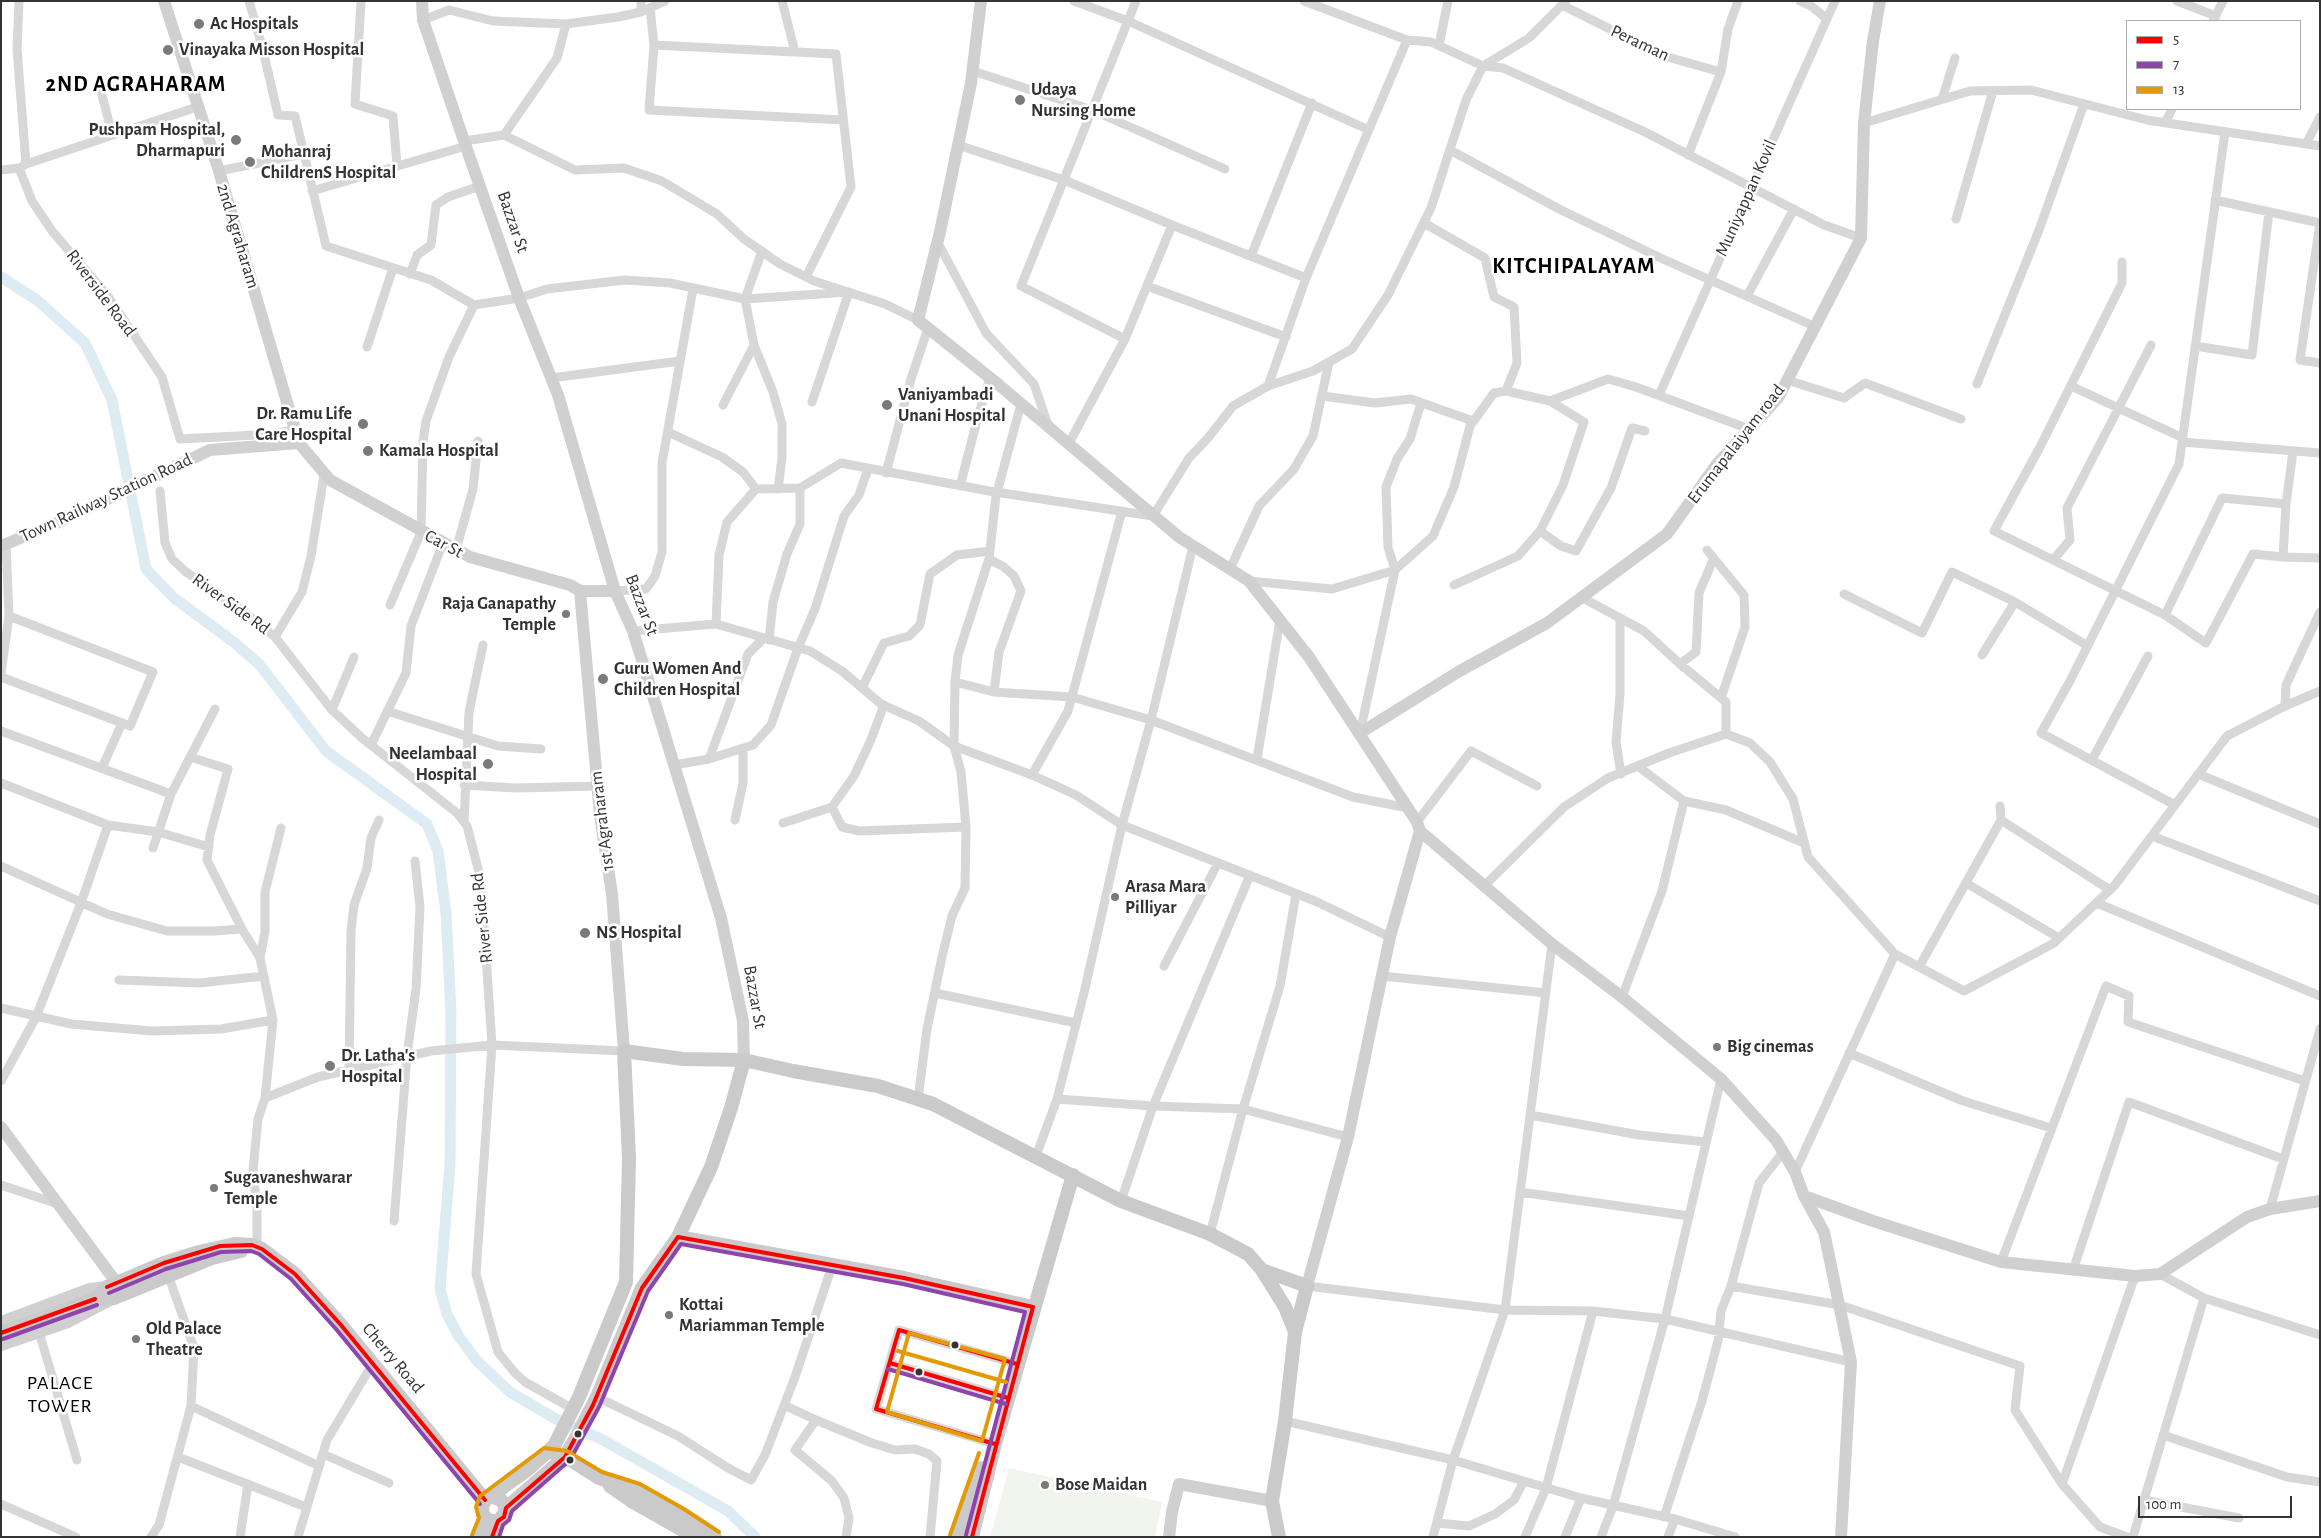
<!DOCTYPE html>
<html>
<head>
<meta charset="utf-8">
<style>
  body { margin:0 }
  #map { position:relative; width:2321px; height:1538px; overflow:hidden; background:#fff; font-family:"Alegreya Sans",sans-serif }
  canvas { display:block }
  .frame { position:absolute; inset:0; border:2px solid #333; pointer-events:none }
  .legend { position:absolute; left:2126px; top:20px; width:175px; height:90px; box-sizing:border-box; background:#fff; border:1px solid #adadad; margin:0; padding:6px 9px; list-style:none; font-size:15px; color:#333 }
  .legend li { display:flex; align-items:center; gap:10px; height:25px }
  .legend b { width:25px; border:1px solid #adadad }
  .scale { position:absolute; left:2138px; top:1496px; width:154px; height:22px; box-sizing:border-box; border:2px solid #333; border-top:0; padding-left:6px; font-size:15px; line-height:18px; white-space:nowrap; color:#333; -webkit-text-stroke:4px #fff; paint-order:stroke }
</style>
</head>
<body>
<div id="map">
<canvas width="2321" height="1538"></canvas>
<div class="frame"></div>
<ul class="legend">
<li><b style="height:6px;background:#f00"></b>5</li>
<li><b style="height:6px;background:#8e44ad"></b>7</li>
<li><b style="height:6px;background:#e39a05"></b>13</li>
</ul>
<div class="scale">100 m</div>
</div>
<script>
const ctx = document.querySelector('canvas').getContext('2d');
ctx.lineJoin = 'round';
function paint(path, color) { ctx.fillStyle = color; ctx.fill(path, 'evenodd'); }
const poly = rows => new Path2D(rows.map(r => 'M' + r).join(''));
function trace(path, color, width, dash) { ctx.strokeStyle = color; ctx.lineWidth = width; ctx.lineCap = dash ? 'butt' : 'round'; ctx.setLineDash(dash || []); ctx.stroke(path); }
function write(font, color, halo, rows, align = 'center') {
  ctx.font = font + ' "Alegreya Sans",sans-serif'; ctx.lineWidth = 5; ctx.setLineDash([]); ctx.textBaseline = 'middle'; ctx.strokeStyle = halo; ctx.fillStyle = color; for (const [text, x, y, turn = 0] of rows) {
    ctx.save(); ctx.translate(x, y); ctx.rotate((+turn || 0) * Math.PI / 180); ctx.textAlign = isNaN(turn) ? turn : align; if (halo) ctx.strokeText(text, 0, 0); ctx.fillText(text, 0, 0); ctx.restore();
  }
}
paint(poly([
  [1009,1468,1162,1502,1155,1537,990,1537]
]), '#f1f5ed');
trace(poly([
  [1,277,37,300,85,343,112,400,146,569,174,598,235,643,260,665,326,751,427,824,438,851,446,913,451,1012,450,1164,440,1289,447,1314,459,1337,477,1361,510,1392,554,1418,603,1440,728,1511,755,1537]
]), '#ddebf3', 11);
trace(poly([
  [19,1,17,49,26,164,21,167],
  [249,1,262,46,278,115,295,116,326,246,431,280,474,305,519,298,547,289,625,280,670,283,745,299,849,292,812,402],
  [361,1,355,104,393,116,397,166],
  [641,1,641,12],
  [782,1,795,52],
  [1074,1,1128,21,1369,130],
  [1566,1,1529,38,1483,66,1503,68,1645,132,1824,225,1861,238],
  [1800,1,1811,6,1827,19],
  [2177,1,2216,16],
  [1562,5,1664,56,1721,72],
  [650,8,654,45,836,54,851,187,806,277],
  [423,20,449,10,493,21,566,24,618,17,641,12,665,1],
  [2213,21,2223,1],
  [654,45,649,110,843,120],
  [1439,45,1448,1],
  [973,71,1092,110,1225,169],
  [101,91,112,134],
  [1942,99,1955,58],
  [1864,123,1970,91,2031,90,2147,120,2320,146],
  [2165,123,2172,109],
  [504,135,557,58,566,24],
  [464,141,504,135,575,170,624,168,662,181,717,214,744,239,780,264,814,281,885,304,918,320],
  [2306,144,2320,117],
  [958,145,1064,180,1172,225],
  [1450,150,1559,209,1665,260,1816,327],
  [1688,155,1721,72,1728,29,1738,1],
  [26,164,197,107],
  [1,170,19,168,32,201,52,231,107,295,162,377,180,439,275,434,296,429],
  [219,171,303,154],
  [312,191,466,146],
  [2215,200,2320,223],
  [1956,219,1993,91],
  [2320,223,2300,360,2320,363],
  [937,241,986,333,1034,384,1048,425],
  [762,251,745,299,754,345,773,392,782,424,782,458,778,489],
  [1251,256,1312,103],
  [2122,262,2122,283,2040,447,1994,531,2165,615,2222,498,2286,504,2283,557,2320,558],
  [410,274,417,255,431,245,436,205,448,197,480,186],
  [1147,286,1286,337],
  [1747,296,1794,209],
  [1125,339,1172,225,1306,278,1407,40],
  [2195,346,2252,355,2269,212],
  [367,347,393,268],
  [551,378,680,361],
  [1787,380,1844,398,1865,383,1961,419],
  [1977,384,2039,230,2084,104],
  [1268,386,1306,278],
  [2071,386,2183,438],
  [1506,391,1550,401,1608,379,1636,387,1749,429],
  [1659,395,1835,1],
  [1322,396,1375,403,1411,399,1473,421],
  [1421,403,1410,439,1397,459,1386,487,1388,547,1395,570,1433,536,1454,487,1470,426,1494,393,1506,391,1517,363,1514,307,1494,297,1485,258,1424,223],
  [723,405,754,345],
  [668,432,722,457,743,472,756,489],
  [2182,442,2320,453],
  [1068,445,1125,339,1021,286,1136,1],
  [886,473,911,379,928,328],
  [960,486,979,413,990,378],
  [160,491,165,543,172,559,186,572,239,608,275,637,332,710,362,738,457,813,467,826,481,880,492,1045,476,1274,498,1352,515,1373,525,1382,573,1409],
  [2286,504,2293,451],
  [1540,531,1561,546,1576,551,1611,488,1632,428,1645,431],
  [456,550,473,489,478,441],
  [1707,550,1744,595,1745,627,1721,698],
  [989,559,1004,567,1014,576,1021,591,999,652,994,692],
  [2053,560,2070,540,2067,508,2151,345],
  [1230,569,1259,506,1294,469,1313,436,1329,362],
  [1249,581,1332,589,1395,570,1360,733],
  [1454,585,1518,556,1540,531,1563,485,1584,422,1550,401],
  [615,591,646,589,655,576,662,552,662,463,693,289],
  [1844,594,1922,633,1952,572,2015,602,2088,646],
  [390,605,421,532,423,442,426,421,449,357,474,305],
  [2320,612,2286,685,2285,706,2320,691],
  [2165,615,2206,643,2253,554,2283,557],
  [1620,618,1620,694,1616,742,1621,774],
  [716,624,719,555,727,522,756,489,800,488,841,463,989,491,1153,516,1189,458,1208,438,1233,406,1268,386,1313,371,1352,349,1388,295,1431,208,1466,100,1483,66,1431,42,1407,40,1304,1],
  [633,631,716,624,810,651,842,671,881,704,919,721,954,746,1032,775,1076,795,1122,825,1315,901,1390,937],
  [275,637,302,592,311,556,324,475],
  [769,640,773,602,787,554,800,524,800,488],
  [1982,655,2015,602],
  [1680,664,1696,652,1699,593,1713,560],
  [1,673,9,616,6,544],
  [1,677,130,726,153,672,9,616],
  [955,682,994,692,1072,697,1151,720,1353,797,1408,808],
  [862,688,884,643,909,636,920,625,930,574,957,555,990,551],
  [332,710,354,657],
  [387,711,498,746,541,749],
  [1,731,171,794],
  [1726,734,1750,743,1770,762,1793,799,1808,857,1895,954],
  [371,745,406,673,411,626,443,543],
  [190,757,228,769,210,835,207,860,242,929,260,958,273,1020,265,1098],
  [709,759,753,745,771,725,798,648,815,609,844,516,859,495,868,469],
  [1257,759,1280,620],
  [2092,760,2148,656],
  [674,765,709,759,748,654,764,638],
  [102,768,122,723],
  [2198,774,2320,824],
  [1032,775,1068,711,1122,511],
  [1,783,108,825],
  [464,785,516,788,598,786],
  [1684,801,1726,810,1804,843],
  [2175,805,2227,736,2285,706],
  [2000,806,2001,820],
  [832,807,842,827,859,831,966,827],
  [735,820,743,783,743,748],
  [464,822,469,712,483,645],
  [1417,822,1471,751,1537,786],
  [783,823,832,807,854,776,870,742,884,705],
  [2152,836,2320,901],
  [153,848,171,794,215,709],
  [1,866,107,914,167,931,214,931,242,929],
  [1966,883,2059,938],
  [1484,886,1564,807,1608,778,1669,753,1726,734,1726,702,1680,664,1644,631,1581,597],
  [2097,903,2320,996],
  [260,958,265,932,265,892,281,828],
  [1164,966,1218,863],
  [1919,967,2001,820,2110,890],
  [1382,976,1546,993],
  [119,980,199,983,264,976],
  [935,993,1076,1023],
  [1622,997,1662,891,1684,801,1639,767],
  [1,1008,71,1024,152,1031,221,1029,273,1020],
  [1849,1053,1963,1101,2051,1128],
  [349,1069,351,931,354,905,367,868,371,838,379,820],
  [1,1081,36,1017,81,903,108,825,158,832,209,847],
  [918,1099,927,1029,942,957,952,916,965,888,966,827,961,772,954,746,955,682,958,655,989,559,996,496,1021,404],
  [1057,1099,1153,1106,1243,1109,1348,1137],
  [1530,1115,1639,1135,1706,1142],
  [1036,1156,1057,1099,1084,993,1122,825,1151,720,1193,546],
  [1795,1172,1895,954,1964,991,2054,943,2115,885,2175,805,2041,733,2071,679,2179,464,2225,132],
  [1,1185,58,1204],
  [1520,1192,1689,1216],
  [1121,1201,1153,1106,1250,875],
  [2270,1209,2320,1029],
  [394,1221,407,1055,416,989,420,907,415,861],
  [1210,1234,1243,1109,1280,986,1296,894],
  [257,1247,257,1209,253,1170,258,1119,265,1098,318,1077,431,1051,492,1045,624,1051],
  [2001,1262,2106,986,2129,996,2128,1022,2305,1081],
  [2073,1270,2129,1102,2283,1159],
  [167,1272,194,1348,191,1406,319,1466],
  [2160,1274,2204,1298,2320,1335],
  [1307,1286,1505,1310,1593,1311,1665,1319,1851,1362],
  [1731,1286,1840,1305,2020,1366,2015,1410,2062,1484,2135,1276],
  [39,1332,77,1460],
  [890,1363,1008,1398],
  [597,1397,678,1436,728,1468,751,1480,765,1455,795,1377,832,1266],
  [784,1405,816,1420],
  [1285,1421,1453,1460,1581,1498,1675,1519,1735,1537],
  [2163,1435,2287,1477,2320,1482],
  [995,1444,876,1409,899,1330,1017,1364],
  [323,1454,389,1483],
  [178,1457,306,1507],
  [2062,1484,2100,1527,2127,1537],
  [2144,1500,2239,1518],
  [1,1504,76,1537],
  [1664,1517,1702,1401,1718,1341,1721,1311,1731,1286,1759,1183,1783,1152],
  [1437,1523,1469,1526,1495,1514,1514,1500,1524,1481],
  [151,1537,159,1525,191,1406],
  [240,1537,248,1484],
  [298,1537,327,1440,373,1363],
  [846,1537,849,1518,844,1498,832,1481,795,1450,816,1420,872,1443,895,1450,915,1449,929,1454,937,1461,930,1537],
  [1433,1537,1453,1460,1505,1310,1552,944],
  [1525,1537,1546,1488,1593,1311],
  [1565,1537,1581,1498],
  [1601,1537,1613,1506,1665,1319,1721,1079],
  [1668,1537,1675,1519],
  [2133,1537,2204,1298]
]), '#d7d7d7', 9);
trace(poly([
  [164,1,219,171,299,443,330,480,470,557,570,585,580,591,615,591],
  [422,1,423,20,464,141,519,298,558,395,615,591,633,631,721,918,743,1021,744,1060],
  [981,1,971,83,940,232,918,320,999,385,1179,537,1249,581,1309,657,1417,822,1420,831,1390,937,1348,1137,1307,1286],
  [1,546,59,522,210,450,299,443],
  [580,591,600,815,612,894,624,1051],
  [1360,733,1458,672,1547,623,1667,534,1717,464,1778,398,1861,238,1864,123,1873,41,1880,1],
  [1420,831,1552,944,1622,997,1721,1079,1776,1140,1795,1172,1804,1196,1824,1232,1851,1362,1841,1537],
  [1,1127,122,1290],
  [1804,1196,1873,1221,2001,1262,2135,1276,2160,1274,2247,1217,2270,1209,2320,1201],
  [1,1322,90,1289,107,1287],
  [1,1345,68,1322,114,1298],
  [1169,1537,1172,1512,1179,1484,1272,1501]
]), '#d0d0d0', 12);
trace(poly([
  [678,1237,904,1278,1033,1307],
  [1262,1270,1307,1286,1295,1332],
  [95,1299,107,1287,164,1263,199,1252,235,1244,252,1245,262,1249,295,1274,341,1325,485,1500],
  [1,1333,95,1299,114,1298,212,1258,241,1251],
  [557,1456,571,1460,599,1478,638,1490,681,1514,715,1537],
  [610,1486,633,1502,695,1537],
  [492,1497,500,1499,505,1505,505,1513,498,1521,489,1521,483,1515,482,1507,485,1500,527,1470,554,1446,579,1397,626,1282,629,1158,624,1051,683,1059,744,1060,793,1071,878,1086,933,1104,1121,1201,1210,1234,1248,1254,1262,1270,1285,1307,1295,1332,1285,1421,1272,1501,1279,1537],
  [506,1508,565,1457,578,1434,597,1397,642,1288,678,1237,711,1167,731,1108,744,1060],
  [478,1537,486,1518],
  [492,1537,498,1521],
  [956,1537,981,1468],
  [972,1537,995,1444,1073,1175]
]), '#cacaca', 14);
trace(poly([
  [107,1287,164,1263,220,1246,252,1245,262,1249,295,1274,341,1325,485,1500],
  [1,1333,95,1299],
  [890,1363,1008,1398],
  [995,1444,876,1409,899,1330,1017,1364],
  [492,1537,498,1521,504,1517,506,1508,565,1457,593,1405,642,1288,678,1237,904,1278,1033,1307,972,1537]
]), '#f00', 4);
trace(poly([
  [109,1293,166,1269,221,1252,251,1251,259,1254,291,1279,336,1329,480,1504],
  [3,1339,97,1305],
  [888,1369,1006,1404],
  [499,1537,503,1525,509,1520,512,1511,570,1460,599,1407,648,1291,681,1244,903,1284,1025,1312,966,1535]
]), '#8e44ad', 4);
trace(poly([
  [909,1333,1005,1359,982,1441,887,1412,909,1333],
  [898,1351,1006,1382],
  [472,1535,479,1518,476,1507,480,1496,544,1448,567,1451,602,1472,640,1484,684,1509,719,1532],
  [950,1535,979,1453]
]), '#e39a05', 4);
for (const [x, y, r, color] of [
  [199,24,6,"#7a7a7a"],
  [168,50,6,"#7a7a7a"],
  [1020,100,6,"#7a7a7a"],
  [236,140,6,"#7a7a7a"],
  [250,162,6,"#7a7a7a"],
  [887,405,6,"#7a7a7a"],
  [363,424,6,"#7a7a7a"],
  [368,451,6,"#7a7a7a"],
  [566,614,5,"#7a7a7a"],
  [603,679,6,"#7a7a7a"],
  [488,764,6,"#7a7a7a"],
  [1115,897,5,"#7a7a7a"],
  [585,933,6,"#7a7a7a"],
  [1717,1047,5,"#7a7a7a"],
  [330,1066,6,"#7a7a7a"],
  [214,1188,5,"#7a7a7a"],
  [669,1315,5,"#7a7a7a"],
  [136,1339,5,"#7a7a7a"],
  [955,1345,4.5,"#333"],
  [919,1372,4.5,"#333"],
  [578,1434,4.5,"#333"],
  [570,1460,4.5,"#333"],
  [1045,1485,5,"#7a7a7a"]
]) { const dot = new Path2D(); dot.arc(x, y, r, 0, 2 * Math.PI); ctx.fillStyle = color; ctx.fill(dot); trace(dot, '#fff', 2); }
write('bold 18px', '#333', '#fff', [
  ["Ac Hospitals",210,24],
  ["Vinayaka Misson Hospital",179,50],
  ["Udaya",1031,90],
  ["Nursing Home",1031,111],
  ["Pushpam Hospital,",225,130,"right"],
  ["Dharmapuri",225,151,"right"],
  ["Mohanraj",261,152],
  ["ChildrenS Hospital",261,173],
  ["Vaniyambadi",898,395],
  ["Unani Hospital",898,416],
  ["Dr. Ramu Life",352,414,"right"],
  ["Care Hospital",352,435,"right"],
  ["Kamala Hospital",379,451],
  ["Raja Ganapathy",556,604,"right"],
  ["Temple",556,625,"right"],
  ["Guru Women And",614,669],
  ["Children Hospital",614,690],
  ["Neelambaal",477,754,"right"],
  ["Hospital",477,775,"right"],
  ["Arasa Mara",1125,887],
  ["Pilliyar",1125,908],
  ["NS Hospital",596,933],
  ["Big cinemas",1727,1047],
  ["Dr. Latha's",341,1056],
  ["Hospital",341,1077],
  ["Sugavaneshwarar",224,1178],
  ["Temple",224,1199],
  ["Kottai",679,1305],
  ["Mariamman Temple",679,1326],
  ["Old Palace",146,1329],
  ["Theatre",146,1350],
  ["Bose Maidan",1055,1485]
], 'left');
write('18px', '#333', '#fff', [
  ["Peraman",1640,43,25],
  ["Muniyappan Kovil",1746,198,-66],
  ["Bazzar St",513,222,71],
  ["2nd Agraharam",238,236,73],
  ["Riverside Road",101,293,53],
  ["Erumapalaiyam road",1736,444,-52],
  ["Town Railway Station Road",106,498,-25],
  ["Car St",444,544,28],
  ["River Side Rd",231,604,36],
  ["Bazzar St",642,605,69],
  ["1st Agraharam",602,821,-97],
  ["River Side Rd",482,918,-96],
  ["Bazzar St",755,997,80],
  ["Cherry Road",393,1358,50]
]);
ctx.letterSpacing = '1px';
write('20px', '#000', '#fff', [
  ["PALACE",60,1383],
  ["TOWER",60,1406]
]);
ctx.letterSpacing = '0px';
ctx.letterSpacing = '1px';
write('bold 22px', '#000', '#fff', [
  ["2ND AGRAHARAM",136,84],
  ["KITCHIPALAYAM",1574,266]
]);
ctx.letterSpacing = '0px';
</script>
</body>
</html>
